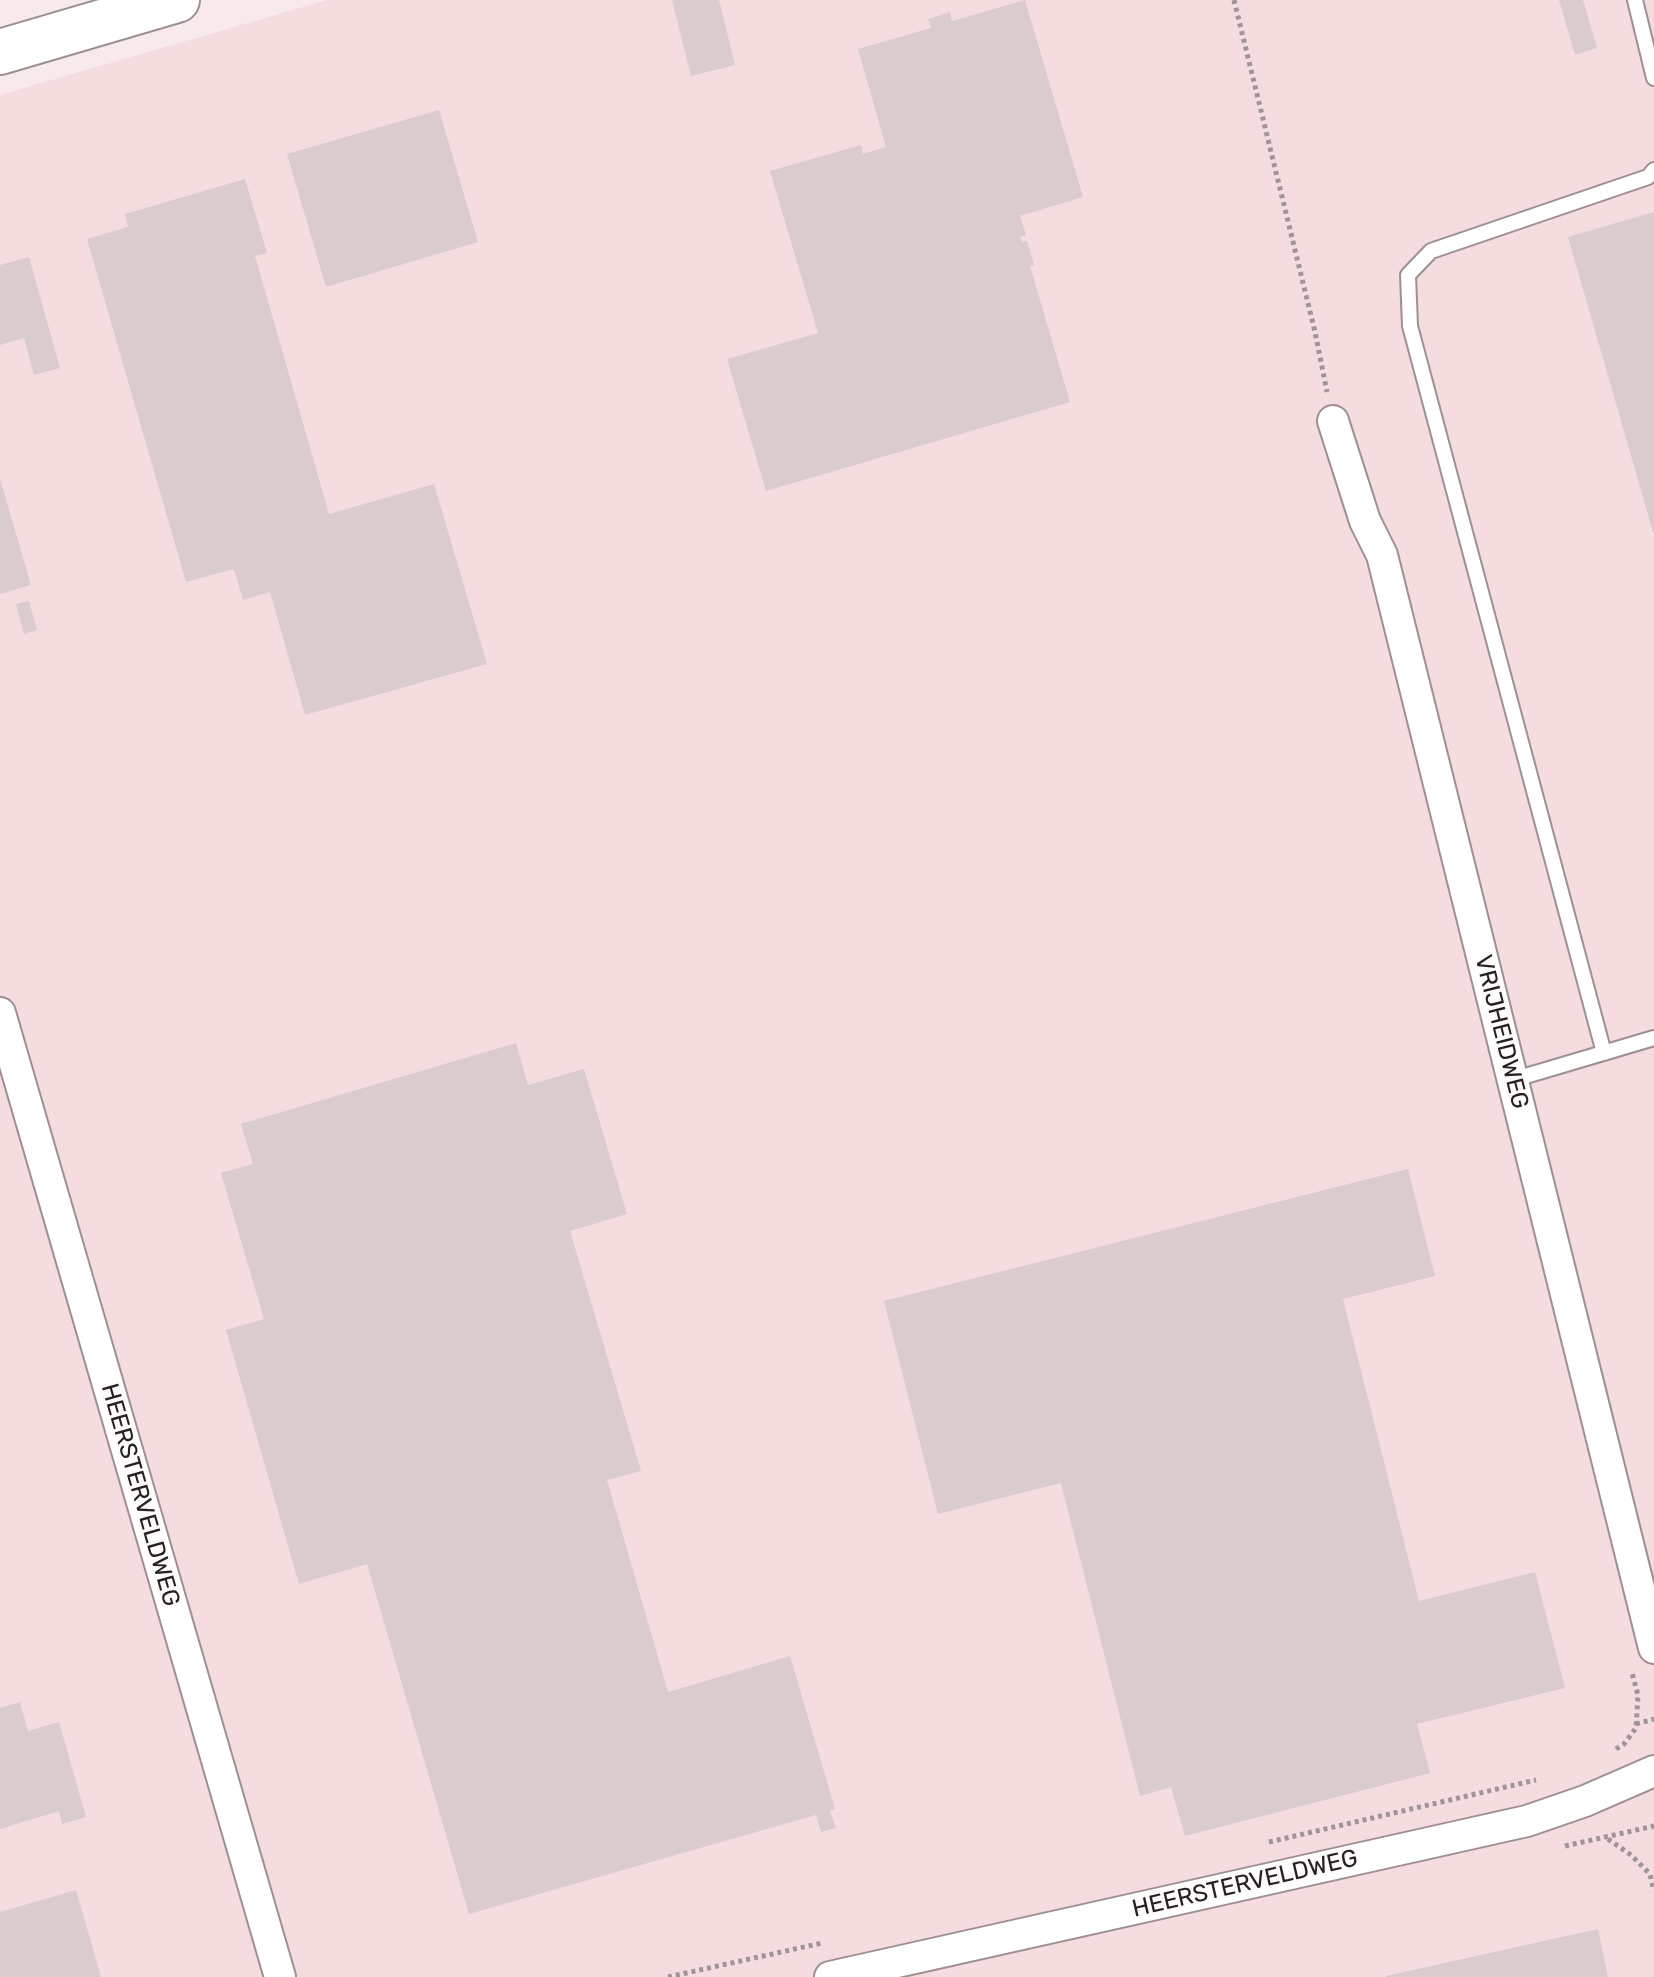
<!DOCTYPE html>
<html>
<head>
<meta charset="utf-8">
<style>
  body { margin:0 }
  canvas { display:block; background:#f8eaeb }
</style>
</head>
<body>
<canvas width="1654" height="1977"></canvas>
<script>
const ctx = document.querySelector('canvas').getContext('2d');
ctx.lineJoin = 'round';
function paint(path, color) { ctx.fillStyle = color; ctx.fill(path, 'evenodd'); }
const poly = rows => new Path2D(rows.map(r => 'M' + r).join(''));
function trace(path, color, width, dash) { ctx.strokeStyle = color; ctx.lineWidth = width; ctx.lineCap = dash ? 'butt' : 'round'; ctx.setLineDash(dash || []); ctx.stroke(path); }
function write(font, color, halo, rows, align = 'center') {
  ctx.font = font + ' Rubik,sans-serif'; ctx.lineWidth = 6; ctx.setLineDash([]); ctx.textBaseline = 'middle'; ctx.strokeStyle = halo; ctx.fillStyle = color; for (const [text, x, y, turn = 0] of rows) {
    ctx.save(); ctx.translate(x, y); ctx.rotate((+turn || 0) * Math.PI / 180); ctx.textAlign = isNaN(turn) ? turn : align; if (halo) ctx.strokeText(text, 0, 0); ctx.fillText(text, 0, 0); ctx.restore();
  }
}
paint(poly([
  [327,0,1654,0,1654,1977,0,1977,0,95]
]), '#f4dcdf');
paint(poly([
  [672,0,719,0,735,65,691,76],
  [1025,0,1083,197,1020,216,1026,235,1020,237,1022,242,1027,241,1034,265,1030,266,1070,402,766,491,727,359,818,333,770,171,861,145,863,154,886,147,858,49,931,28,928,19,950,12,952,21],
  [1559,0,1583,0,1597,48,1575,55],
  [439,110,478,242,326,287,287,154],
  [245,179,267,253,255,256,329,514,434,484,487,664,305,715,270,592,243,600,234,569,186,582,87,239,128,227,125,214],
  [1654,212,1654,532,1653,532,1568,237],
  [29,257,60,368,34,375,24,338,0,345,0,265],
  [0,479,31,585,0,594],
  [29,601,37,630,24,634,16,604],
  [516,1043,528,1085,584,1069,627,1214,570,1231,641,1471,607,1480,668,1692,790,1656,835,1809,830,1811,836,1828,821,1832,816,1815,469,1914,367,1564,299,1584,226,1330,264,1319,221,1173,253,1164,241,1124],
  [1408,1169,1435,1276,1343,1299,1419,1601,1535,1572,1565,1688,1417,1724,1430,1773,1185,1836,1171,1787,1140,1796,1061,1483,938,1514,884,1301],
  [20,1702,28,1731,59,1722,86,1817,62,1824,59,1811,0,1829,0,1708],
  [76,1890,101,1977,0,1977,0,1912],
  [1598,1929,1608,1977,1386,1977,1386,1976]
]), '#dacccd');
const lane = poly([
  [1635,0,1654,78],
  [1604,1053,1410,326,1408,275,1431,251,1648,177,1654,170],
  [1512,1080,1654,1038]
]);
const street = poly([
  [1333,421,1365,521,1382,555,1654,1648],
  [0,1013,280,1977],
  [830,1977,1527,1821,1585,1801,1654,1771]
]);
const primary = poly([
  [0,52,177,0]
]);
trace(lane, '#9e9091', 18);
trace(street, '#9e9091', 34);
trace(primary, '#9e9091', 48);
trace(poly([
  [1234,0,1315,332,1327,392],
  [1636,1724,1654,1719],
  [1616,1749,1624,1744,1636,1728,1638,1695,1632,1673],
  [1608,1839,1631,1855,1650,1874,1654,1891],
  [1269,1842,1536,1780],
  [1565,1846,1654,1826],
  [668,1977,822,1943]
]), '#a09596', 5, [4, 4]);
trace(lane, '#fff', 14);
trace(street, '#fff', 30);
trace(primary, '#fff', 44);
write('24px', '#252021', '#fdfafa', [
  ["VRIJHEIDWEG",1501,1032,76],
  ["HEERSTERVELDWEG",140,1495,74],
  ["HEERSTERVELDWEG",1245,1884,-13]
]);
</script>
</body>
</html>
